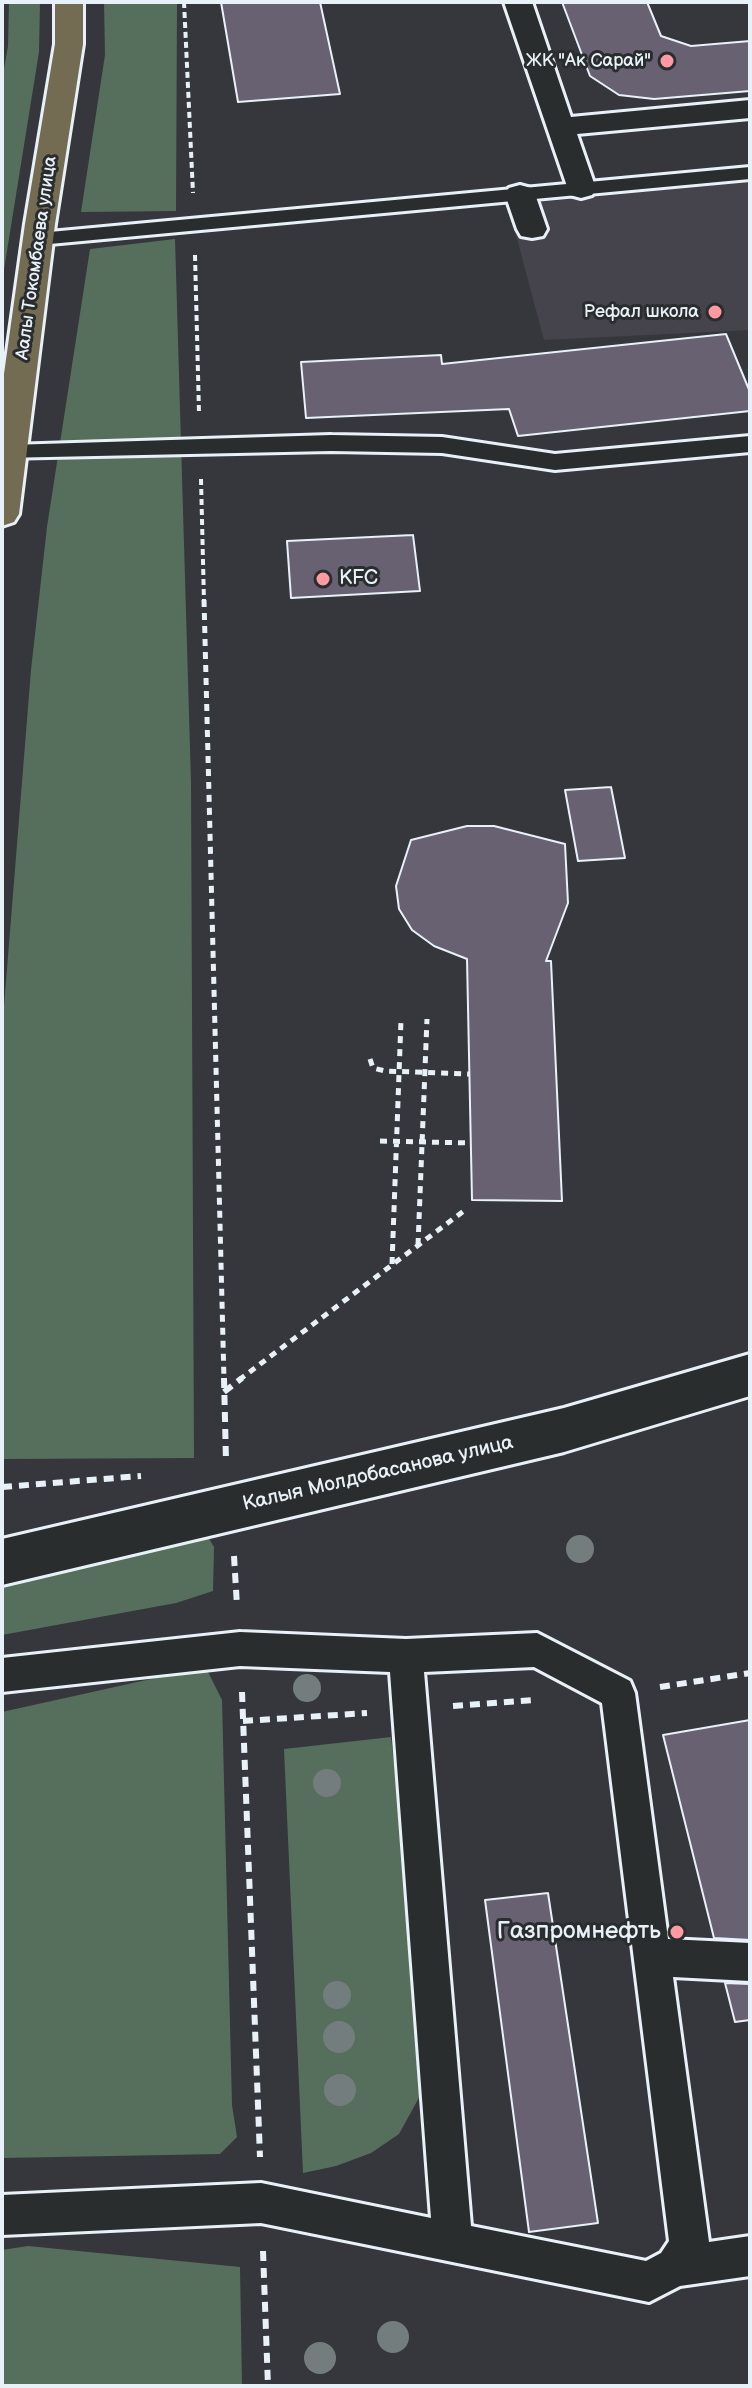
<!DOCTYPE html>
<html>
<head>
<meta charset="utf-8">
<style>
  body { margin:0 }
  #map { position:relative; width:752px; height:2388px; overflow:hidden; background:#36373c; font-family:"Balsamiq Sans",sans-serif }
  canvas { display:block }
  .frame { position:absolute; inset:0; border:4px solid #e8f1f8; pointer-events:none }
</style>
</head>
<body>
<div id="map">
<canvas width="752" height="2388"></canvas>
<div class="frame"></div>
</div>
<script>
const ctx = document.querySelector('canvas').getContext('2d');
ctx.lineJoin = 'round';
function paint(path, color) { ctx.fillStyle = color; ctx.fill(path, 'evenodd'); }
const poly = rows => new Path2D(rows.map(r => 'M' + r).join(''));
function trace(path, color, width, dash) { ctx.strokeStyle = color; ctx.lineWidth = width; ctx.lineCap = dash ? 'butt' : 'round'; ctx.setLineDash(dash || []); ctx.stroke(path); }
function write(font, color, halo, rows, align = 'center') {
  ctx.font = font + ' "Balsamiq Sans",sans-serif'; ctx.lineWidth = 6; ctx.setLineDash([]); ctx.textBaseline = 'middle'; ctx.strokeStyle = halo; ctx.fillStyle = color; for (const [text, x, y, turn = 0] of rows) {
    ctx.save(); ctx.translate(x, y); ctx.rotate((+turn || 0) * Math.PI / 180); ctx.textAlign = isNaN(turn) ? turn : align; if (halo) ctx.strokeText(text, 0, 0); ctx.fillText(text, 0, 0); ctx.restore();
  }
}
paint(poly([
  [750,182,750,330,544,340,508,205]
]), '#45444c');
paint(poly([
  [9,2,40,2,39,52,2,282,2,80,8,46],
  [104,2,177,2,176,211,81,212,105,55],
  [175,239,191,782,194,1458,2,1459,2,1031,31,670,47,527,90,249],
  [202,1527,214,1547,213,1591,176,1603,2,1635,2,1580],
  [187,1671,208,1672,222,1700,232,2105,237,2137,220,2154,2,2158,2,1712],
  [391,1737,427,2063,421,2094,399,2134,371,2153,336,2166,303,2173,284,1749],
  [28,2246,240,2267,242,2386,2,2386,2,2250]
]), '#566f5c');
const building = poly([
  [221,2,320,2,340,94,238,102,221,2],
  [562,2,647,2,661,36,691,46,750,41,750,91,654,99,619,95,590,76,562,2],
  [726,334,750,392,750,411,518,436,509,409,306,418,301,362,441,355,442,364,726,334],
  [413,535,420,591,291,598,287,541,413,535],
  [611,787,625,858,578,861,565,790,611,787],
  [467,826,494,826,565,844,568,903,546,961,551,961,562,1201,472,1200,467,959,434,946,412,930,399,909,396,886,411,840,467,826],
  [750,1720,750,1940,714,1938,663,1735,750,1720],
  [548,1893,598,2223,529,2232,485,1900,548,1893],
  [725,1983,750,1984,750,2020,735,2022,725,1983]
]);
paint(building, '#686172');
trace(building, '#e8f1f8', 2);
const lane = poly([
  [750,167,750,179,39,245,28,239,39,233,750,167],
  [331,435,442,437,555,454,750,436,750,452,555,470,442,453,331,451,2,458,2,448,10,445,331,435],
  [240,1632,406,1639,537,1633,630,1681,635,1693,668,1939,750,1943,750,1981,673,1977,709,2242,750,2236,750,2276,680,2286,649,2302,261,2223,2,2235,2,2195,261,2183,431,2218,390,1672,240,1666,2,1692,2,1658,240,1632],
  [534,1667,602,1703,669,2241,661,2253,646,2261,471,2226,424,1672,534,1667]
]);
const street = poly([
  [504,2,532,2,571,117,750,100,750,118,577,134,596,189,592,195,581,198,570,195,504,2],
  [520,185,531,188,535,194,547,229,543,236,532,238,521,236,517,229,505,194,509,188,520,185]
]);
const secondary = poly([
  [750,1354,750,1396,564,1452,2,1585,2,1539,564,1408,750,1354]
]);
const primary = poly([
  [55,2,83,2,83,44,55,224,19,514,14,522,2,526,2,388,25,224,55,44,55,2]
]);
trace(lane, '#e8f1f8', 6);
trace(street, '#e8f1f8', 6);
trace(secondary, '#e8f1f8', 6);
trace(primary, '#e8f1f8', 6);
trace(poly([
  [184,2,193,193],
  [195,255,199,413],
  [201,479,204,602]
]), '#e8f1f8', 4, [6, 4]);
trace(poly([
  [204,600,224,1380],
  [370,1059,373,1068,385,1071,470,1074],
  [380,1141,471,1143],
  [418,1245,427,1019],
  [392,1264,401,1020],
  [239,1380,465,1210]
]), '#e8f1f8', 5, [7, 6]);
trace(poly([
  [224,1378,226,1461],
  [224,1392,242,1378],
  [2,1487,141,1476],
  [234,1556,237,1606],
  [660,1687,750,1673],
  [242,1692,260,2157],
  [453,1706,535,1700],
  [243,1721,367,1713],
  [263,2251,268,2386]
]), '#e8f1f8', 6, [10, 7]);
paint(lane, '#2a2d2e');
paint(street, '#2a2d2e');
paint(secondary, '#2a2d2e');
paint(primary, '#736b52');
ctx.fillStyle = '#747d7d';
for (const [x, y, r] of [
  [580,1549,14],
  [307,1688,14],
  [327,1783,14],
  [337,1995,14],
  [339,2037,16],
  [340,2090,16],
  [393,2337,16],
  [320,2358,16]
]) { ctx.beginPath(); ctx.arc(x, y, r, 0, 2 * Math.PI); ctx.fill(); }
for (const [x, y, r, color] of [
  [667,61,8,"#ff9aa2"],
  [715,312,8,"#ff9aa2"],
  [323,579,8,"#ff9aa2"],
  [677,1932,8,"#ff9aa2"]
]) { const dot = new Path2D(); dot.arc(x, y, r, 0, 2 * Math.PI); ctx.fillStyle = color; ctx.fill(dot); trace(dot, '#2a2d2e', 3); }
write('18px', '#e8f1f8', '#2a2d2e', [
  ["ЖК \"Ак Сарай\"",651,61],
  ["Рефал школа",699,312]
], 'right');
write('18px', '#e8f1f8', '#2a2d2e', [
  ["Аалы Токомбаева улица",37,258,-82]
]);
write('20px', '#e8f1f8', '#2a2d2e', [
  ["KFC",339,579]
], 'left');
write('20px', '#e8f1f8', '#2a2d2e', [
  ["Калыя Молдобасанова улица",378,1474,-13]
]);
write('24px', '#e8f1f8', '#2a2d2e', [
  ["Газпромнефть",661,1932]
], 'right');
</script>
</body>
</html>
